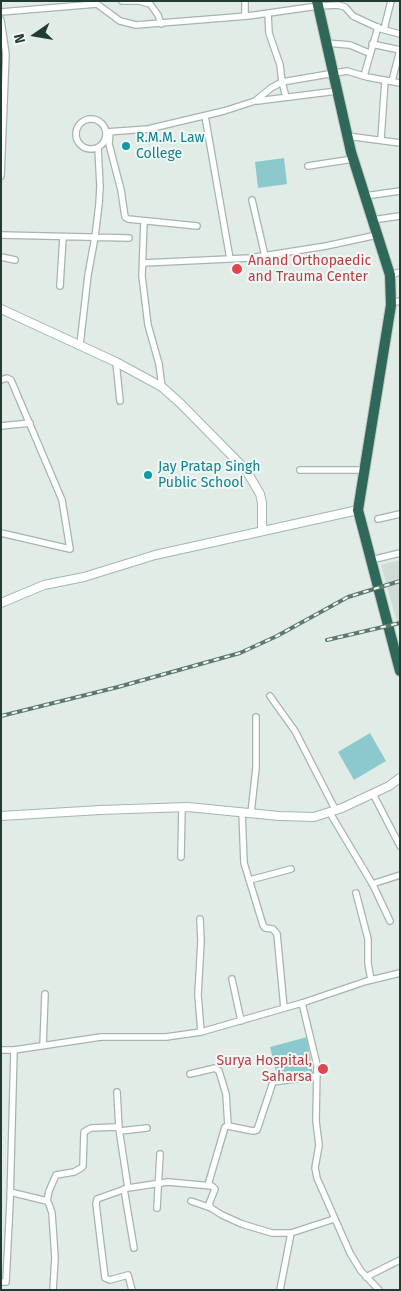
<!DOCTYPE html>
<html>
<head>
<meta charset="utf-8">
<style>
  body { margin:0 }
  #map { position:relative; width:401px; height:1291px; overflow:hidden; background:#e2ece7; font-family:"Fira Sans",sans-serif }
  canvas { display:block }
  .frame { position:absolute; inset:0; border:2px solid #223c34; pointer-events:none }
  .north { position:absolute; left:10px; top:10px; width:50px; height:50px; -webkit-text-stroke:4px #f2f8f5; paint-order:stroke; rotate:257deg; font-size:14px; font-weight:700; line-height:20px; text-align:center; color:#223c34 }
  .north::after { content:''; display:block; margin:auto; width:18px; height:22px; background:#223c34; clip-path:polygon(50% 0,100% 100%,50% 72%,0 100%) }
</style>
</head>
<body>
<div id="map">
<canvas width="401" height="1291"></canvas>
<div class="frame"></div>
<div class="north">N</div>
</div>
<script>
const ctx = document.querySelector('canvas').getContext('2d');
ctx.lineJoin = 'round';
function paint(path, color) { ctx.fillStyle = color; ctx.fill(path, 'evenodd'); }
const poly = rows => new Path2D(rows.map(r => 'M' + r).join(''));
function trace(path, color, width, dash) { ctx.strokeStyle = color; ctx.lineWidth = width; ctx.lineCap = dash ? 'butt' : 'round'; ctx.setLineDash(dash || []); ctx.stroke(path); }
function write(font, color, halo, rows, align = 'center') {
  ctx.font = font + ' "Fira Sans",sans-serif'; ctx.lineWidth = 4; ctx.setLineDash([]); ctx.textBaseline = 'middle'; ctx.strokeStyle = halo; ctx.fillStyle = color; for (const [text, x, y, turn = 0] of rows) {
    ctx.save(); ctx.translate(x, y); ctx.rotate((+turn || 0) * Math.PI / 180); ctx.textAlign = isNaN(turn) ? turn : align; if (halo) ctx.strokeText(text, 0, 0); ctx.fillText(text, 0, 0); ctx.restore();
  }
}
paint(poly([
  [400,560,400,632,381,565]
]), '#d0dbd5');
paint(poly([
  [284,158,287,184,258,188,255,162],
  [370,733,386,761,354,780,338,752],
  [307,1037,313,1076,278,1080,270,1047]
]), '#8bc9cf');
const street = poly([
  [122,1,139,1,150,4,158,15,161,24],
  [245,1,245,16],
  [1,12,97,4,120,21,136,25,248,16,318,6,338,5,345,7,353,16,381,29,400,34],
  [268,13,269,33,280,65,282,82,286,97],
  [1,20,6,54,1,176],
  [384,29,391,1],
  [326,43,350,45,369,53],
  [372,44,400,50],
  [364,76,378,27],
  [392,81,400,50],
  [257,101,337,91],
  [205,116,230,259],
  '76 134a15 15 0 1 1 30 0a15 15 0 1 1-30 0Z',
  [106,132,148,129,224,111,255,101,271,88,282,82,323,75,347,71,367,77,400,83],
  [110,132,109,144,121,190,125,217,128,219,197,226],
  [347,136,400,143],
  [381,139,385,80],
  [308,166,353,159],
  [365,196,400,191],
  [252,200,265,256],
  [372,220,400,216],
  [144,221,142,276,148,325,159,364,162,387],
  [1,235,129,238],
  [1,257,15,260],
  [143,263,250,258,326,246,377,235],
  [390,275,400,272],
  [60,286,63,237],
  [391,303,400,301],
  [80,345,88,275,95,237,99,204,100,186,98,148],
  [116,362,120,401],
  [1,380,7,378,11,380,62,500,70,549,1,533],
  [1,426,30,423],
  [300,470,364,470],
  [378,519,400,514],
  [371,560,400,553],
  [270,696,295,731,336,811],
  [373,794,400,846],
  [242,812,244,863,263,925,265,928,273,929,277,934,284,1008],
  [251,813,256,768,256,717],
  [330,813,373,885,390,921],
  [181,857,182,807],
  [250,880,291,869],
  [372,884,400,875],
  [356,893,368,939,368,963,371,980],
  [200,919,201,941,198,995,201,1032],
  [232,979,241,1021],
  [302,1003,317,1065,316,1121,319,1145,315,1168,317,1178,350,1253,361,1271,379,1290],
  [43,1046,45,994],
  [1,1050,14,1050,101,1037,166,1037,201,1032,302,1003,367,981,400,973],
  [190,1074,211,1069,215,1068,219,1071,226,1094,228,1126],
  [117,1092,119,1129],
  [120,1131,147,1128],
  [208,1185,225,1127,228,1126,253,1131,257,1130,273,1082,317,1076],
  [124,1189,134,1248],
  [10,1192,47,1201,49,1204,52,1213,55,1258,53,1290],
  [47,1201,49,1191,56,1175,74,1172,81,1168,83,1166,84,1132,91,1128,116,1127,119,1129,128,1188],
  [191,1201,211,1208],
  [157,1208,160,1154],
  [366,1277,400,1260],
  [1,1282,6,1282,10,1202,14,1050],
  [132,1290,128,1275,110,1280,105,1278,96,1204,97,1199,128,1188,168,1182,212,1186,215,1189,209,1204,211,1208,222,1215,242,1224,272,1233,291,1233,334,1219],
  [280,1290,291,1233]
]);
const secondary = poly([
  [1,309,116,362,162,387,180,403,246,470,260,494,262,503,262,530],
  [1,603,44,585,84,577,155,555,358,510],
  [1,816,100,810,188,807,279,816,314,817,342,808,389,786,400,778]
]);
const highway = poly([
  [317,1,351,152,390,275,391,305,358,510,400,671]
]);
trace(street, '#a5b4ae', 8);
trace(secondary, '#a0b7ae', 10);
trace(highway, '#c1c8c6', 12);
trace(street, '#fff', 5.5);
trace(secondary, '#fff', 8);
trace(highway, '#2f6758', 10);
const rail = poly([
  [327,640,400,623],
  [1,716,118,687,240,653,277,636,348,597,400,581]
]);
trace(rail, '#5d786f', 4);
trace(rail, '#f2f8f5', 2, [5.5]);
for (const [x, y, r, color] of [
  [126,146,5,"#0f9aa8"],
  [237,269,6,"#e0444e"],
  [148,475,5,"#0f9aa8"],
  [323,1069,6,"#e0444e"]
]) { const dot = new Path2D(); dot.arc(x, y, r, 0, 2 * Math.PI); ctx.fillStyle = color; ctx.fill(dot); trace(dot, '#f2f8f5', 2); }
write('14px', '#0d838f', '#f2f8f5', [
  ["R.M.M. Law",136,138],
  ["College",136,154],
  ["Jay Pratap Singh",158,467],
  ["Public School",158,483]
], 'left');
write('14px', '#be3a42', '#f2f8f5', [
  ["Anand Orthopaedic",248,261],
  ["and Trauma Center",248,277],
  ["Surya Hospital,",312,1061,"right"],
  ["Saharsa",312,1077,"right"]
], 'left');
</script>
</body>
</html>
